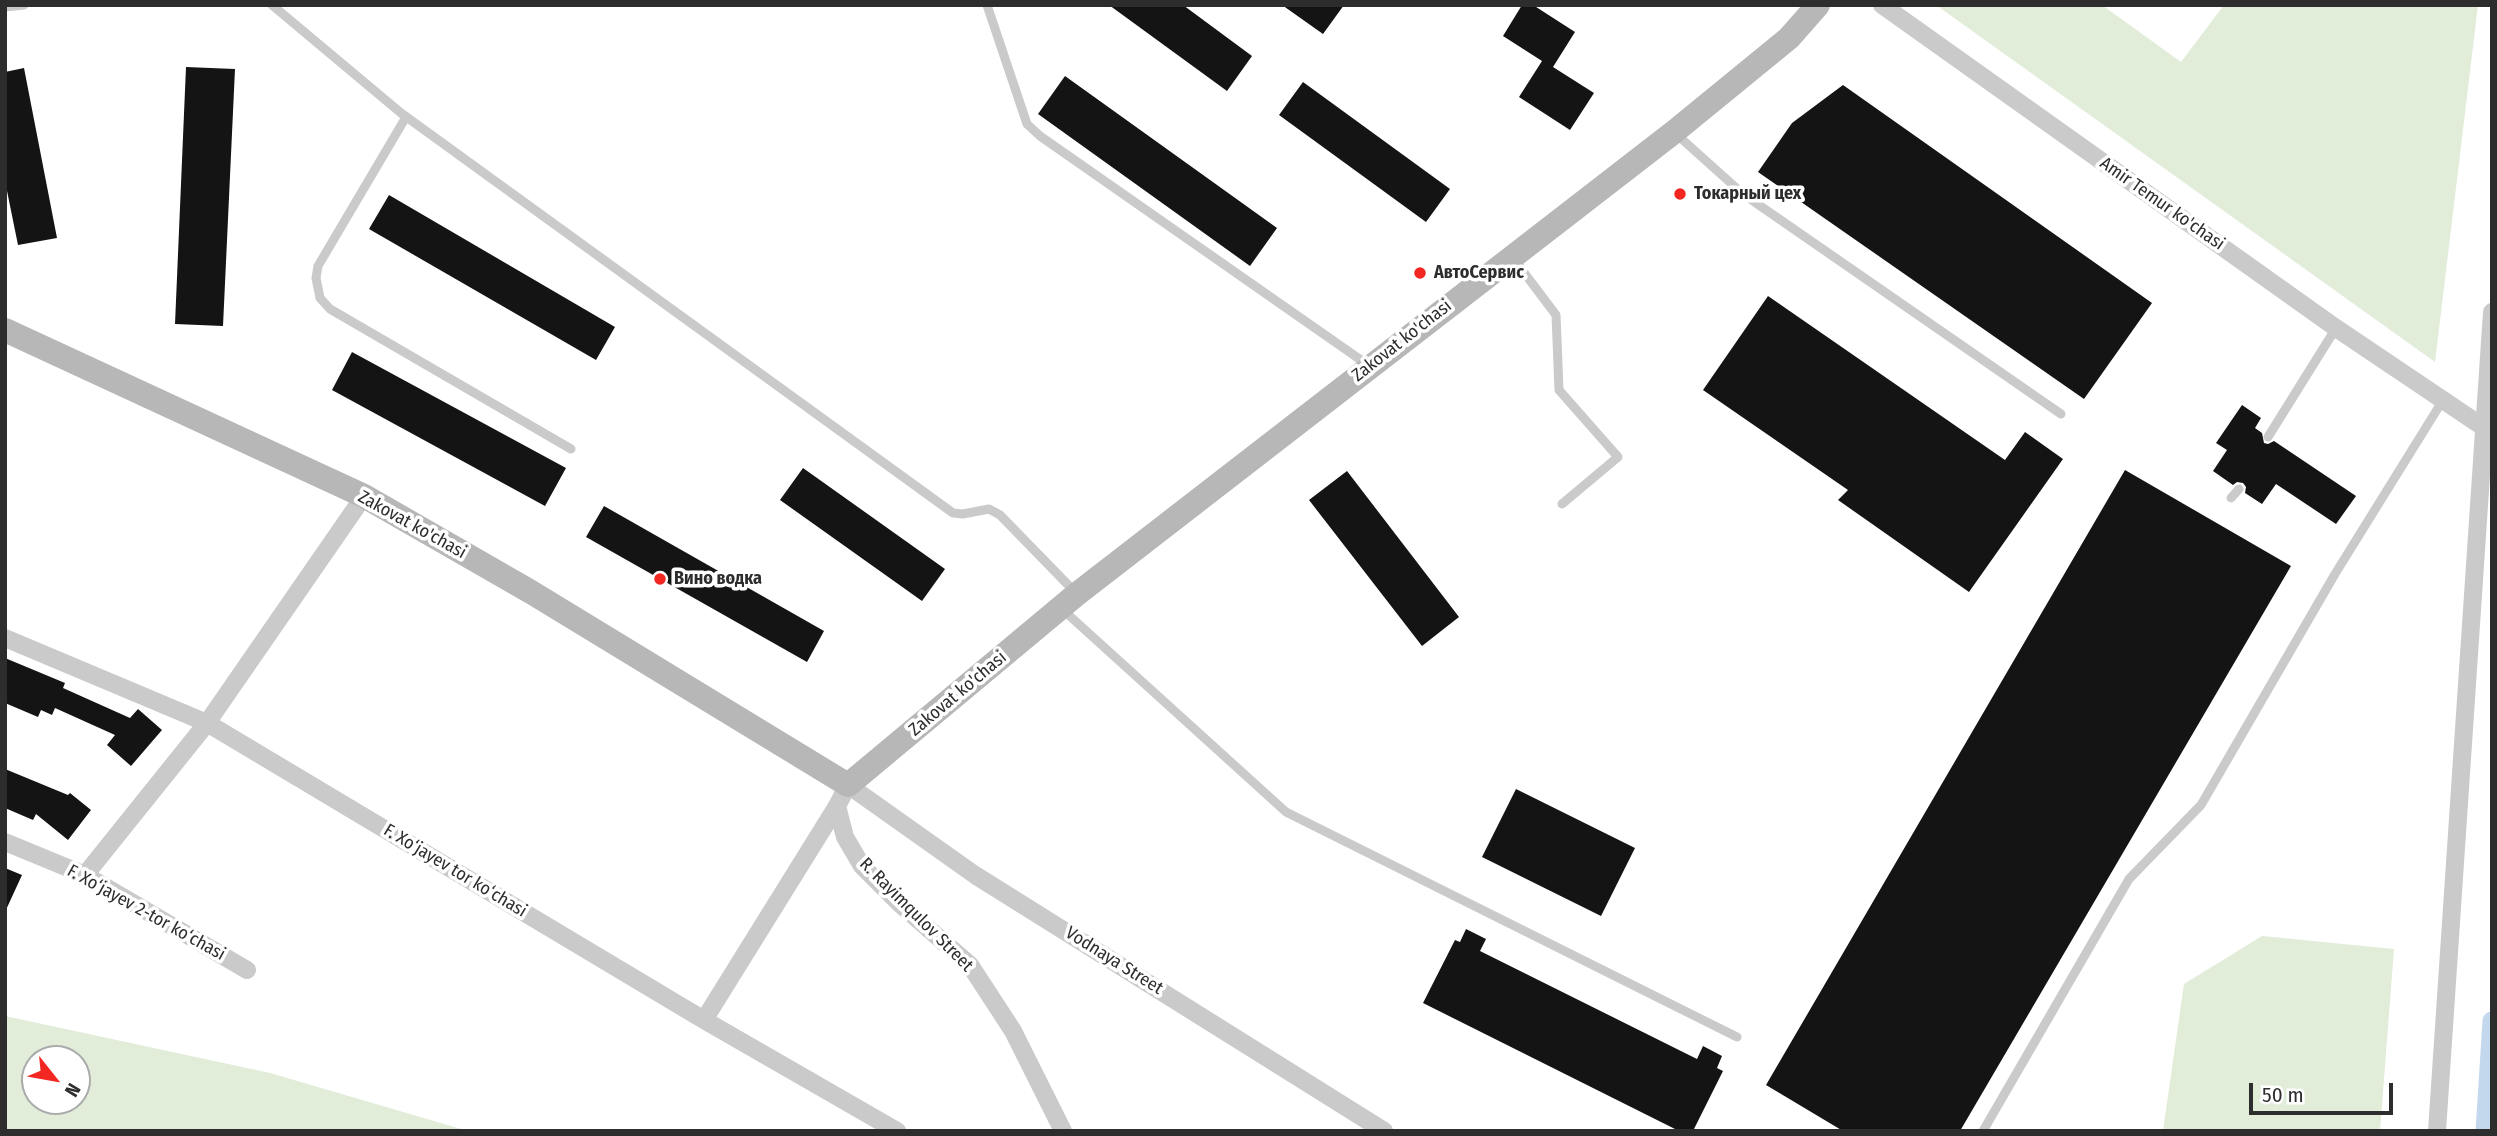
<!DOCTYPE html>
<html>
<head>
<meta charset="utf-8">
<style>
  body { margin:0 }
  #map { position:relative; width:2497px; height:1136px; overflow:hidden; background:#fff; font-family:"Fira Sans Condensed",sans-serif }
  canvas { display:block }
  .frame { position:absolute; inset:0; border:7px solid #2d2d2d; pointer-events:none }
  .north { position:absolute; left:21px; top:1045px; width:70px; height:70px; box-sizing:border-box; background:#fff; border:2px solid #ababab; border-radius:50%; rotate:121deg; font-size:19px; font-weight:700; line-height:28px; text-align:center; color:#2d2d2d }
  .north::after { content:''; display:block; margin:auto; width:24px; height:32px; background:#f22721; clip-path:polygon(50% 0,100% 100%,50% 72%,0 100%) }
  .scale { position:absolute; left:2249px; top:1083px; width:144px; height:32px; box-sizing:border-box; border:4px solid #2d2d2d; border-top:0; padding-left:9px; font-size:21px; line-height:24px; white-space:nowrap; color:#2d2d2d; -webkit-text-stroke:5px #fff; paint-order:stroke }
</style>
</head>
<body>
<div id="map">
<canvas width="2497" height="1136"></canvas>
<div class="frame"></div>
<div class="north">N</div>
<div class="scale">50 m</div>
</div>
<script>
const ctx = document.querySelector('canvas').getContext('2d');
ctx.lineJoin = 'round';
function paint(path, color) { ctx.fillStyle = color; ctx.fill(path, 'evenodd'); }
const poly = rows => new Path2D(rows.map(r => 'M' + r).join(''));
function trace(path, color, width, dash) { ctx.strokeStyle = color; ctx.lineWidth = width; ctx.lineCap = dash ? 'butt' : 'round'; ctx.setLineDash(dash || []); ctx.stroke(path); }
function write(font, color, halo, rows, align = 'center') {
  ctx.font = font + ' "Fira Sans Condensed",sans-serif'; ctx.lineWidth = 7; ctx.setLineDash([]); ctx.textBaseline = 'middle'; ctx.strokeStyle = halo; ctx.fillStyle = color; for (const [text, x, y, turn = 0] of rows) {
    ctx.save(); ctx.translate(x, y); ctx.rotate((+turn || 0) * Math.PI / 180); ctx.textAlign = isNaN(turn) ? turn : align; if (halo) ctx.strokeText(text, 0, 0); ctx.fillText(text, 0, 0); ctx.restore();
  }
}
paint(poly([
  [1936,5,2102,5,2181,62,2224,5,2478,5,2435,362],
  [2262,936,2394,949,2380,1131,2163,1131,2184,984],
  [5,1016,270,1073,468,1131,5,1131],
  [35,1059,77,1059,77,1101,35,1101]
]), '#e1ecd9');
trace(poly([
  [2485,1131,2492,1021]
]), '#c3d8ed', 19);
paint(poly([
  [1109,5,1183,5,1252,56,1227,91],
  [1282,5,1344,5,1323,34],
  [1522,5,1533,5,1575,32,1553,67,1594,93,1570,130,1519,97,1542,61,1503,36],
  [186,67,235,69,223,326,175,324],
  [24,68,57,238,18,245,5,181,5,72],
  [1065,76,1277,228,1250,266,1038,114],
  [1303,82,1450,189,1426,222,1279,115],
  [1843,85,2152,303,2084,399,1758,172,1792,123],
  [389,195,615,327,596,360,369,229],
  [1768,296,2005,460,2025,432,2063,459,1969,592,1838,500,1848,490,1703,390],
  [352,352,566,468,545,506,332,390],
  [2242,405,2261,418,2255,428,2262,433,2264,443,2268,444,2274,441,2356,496,2336,524,2276,484,2262,504,2245,493,2246,487,2243,483,2237,482,2233,485,2213,471,2227,450,2216,443],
  [803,468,945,569,922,601,780,500],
  [2125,470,2291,566,1960,1131,1843,1131,1766,1085],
  [1347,471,1459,617,1422,646,1309,500],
  [604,506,824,631,807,662,586,537],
  [5,658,65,683,63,688,130,718,138,709,162,730,131,766,107,745,115,735,55,708,52,715,41,710,38,717,5,703],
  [5,769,68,795,70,793,91,810,68,840,36,814,33,820,5,808],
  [1516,789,1635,848,1601,916,1482,857],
  [5,868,22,875,5,912],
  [1466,929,1486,939,1480,951,1697,1059,1703,1046,1722,1056,1717,1068,1723,1071,1693,1131,1679,1131,1423,1003,1455,940,1460,942]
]), '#141414');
trace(poly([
  [272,5,401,113,953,513,963,514,989,509,1000,515,1075,592],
  [987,5,1027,124,1040,136,1368,365],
  [5,7,24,5],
  [406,117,318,266,316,278,320,298,330,309,571,449],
  [1675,133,1743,194,2061,414],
  [1513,258,1556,315,1559,390,1618,457,1562,504],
  [2268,437,2336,328],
  [2231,498,2239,489],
  [1062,609,1286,812,1737,1037],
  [1983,1131,2129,879,2201,805,2335,574,2443,400]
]), '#cacaca', 9);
trace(poly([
  [1882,5,2336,328,2443,400],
  [5,638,207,723,704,1020,897,1131],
  [837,806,845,837,862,866,899,903,970,965,1013,1031,1063,1131],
  [5,842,85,875,247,970],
  [85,875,207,723,364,496],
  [704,1020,837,806,848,785,975,875,1384,1131],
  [2437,1131,2492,312]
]), '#cacaca', 18);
trace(poly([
  [5,330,364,496,531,592,848,785,1077,594,1674,132,1789,38,1818,5]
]), '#b7b7b7', 24);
trace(poly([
  [2443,400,2492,433]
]), '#cacaca', 18);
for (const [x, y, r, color] of [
  [1680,194,7,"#f22721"],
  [1420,273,7,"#f22721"],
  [660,579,7,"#f22721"]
]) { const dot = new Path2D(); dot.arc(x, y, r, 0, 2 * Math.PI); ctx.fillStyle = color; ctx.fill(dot); trace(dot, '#fff', 2.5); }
write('bold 18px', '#2d2d2d', '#fff', [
  ["Токарный цех",1694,194],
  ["АвтоСервис",1434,273],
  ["Вино водка",674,579]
], 'left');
write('18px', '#2d2d2d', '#fff', [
  ["Amir Temur ko'chasi",2162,204,35],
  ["Zakovat ko'chasi",1402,341,-38],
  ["Zakovat ko'chasi",412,525,29],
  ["Zakovat ko'chasi",958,694,-40],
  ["F. Xo‘jayev tor ko‘chasi",455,871,31],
  ["F. Xo‘jayev 2-tor ko‘chasi",146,913,29],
  ["R. Rayimqulov Street",916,915,45],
  ["Vodnaya Street",1114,961,32]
]);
</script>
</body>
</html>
